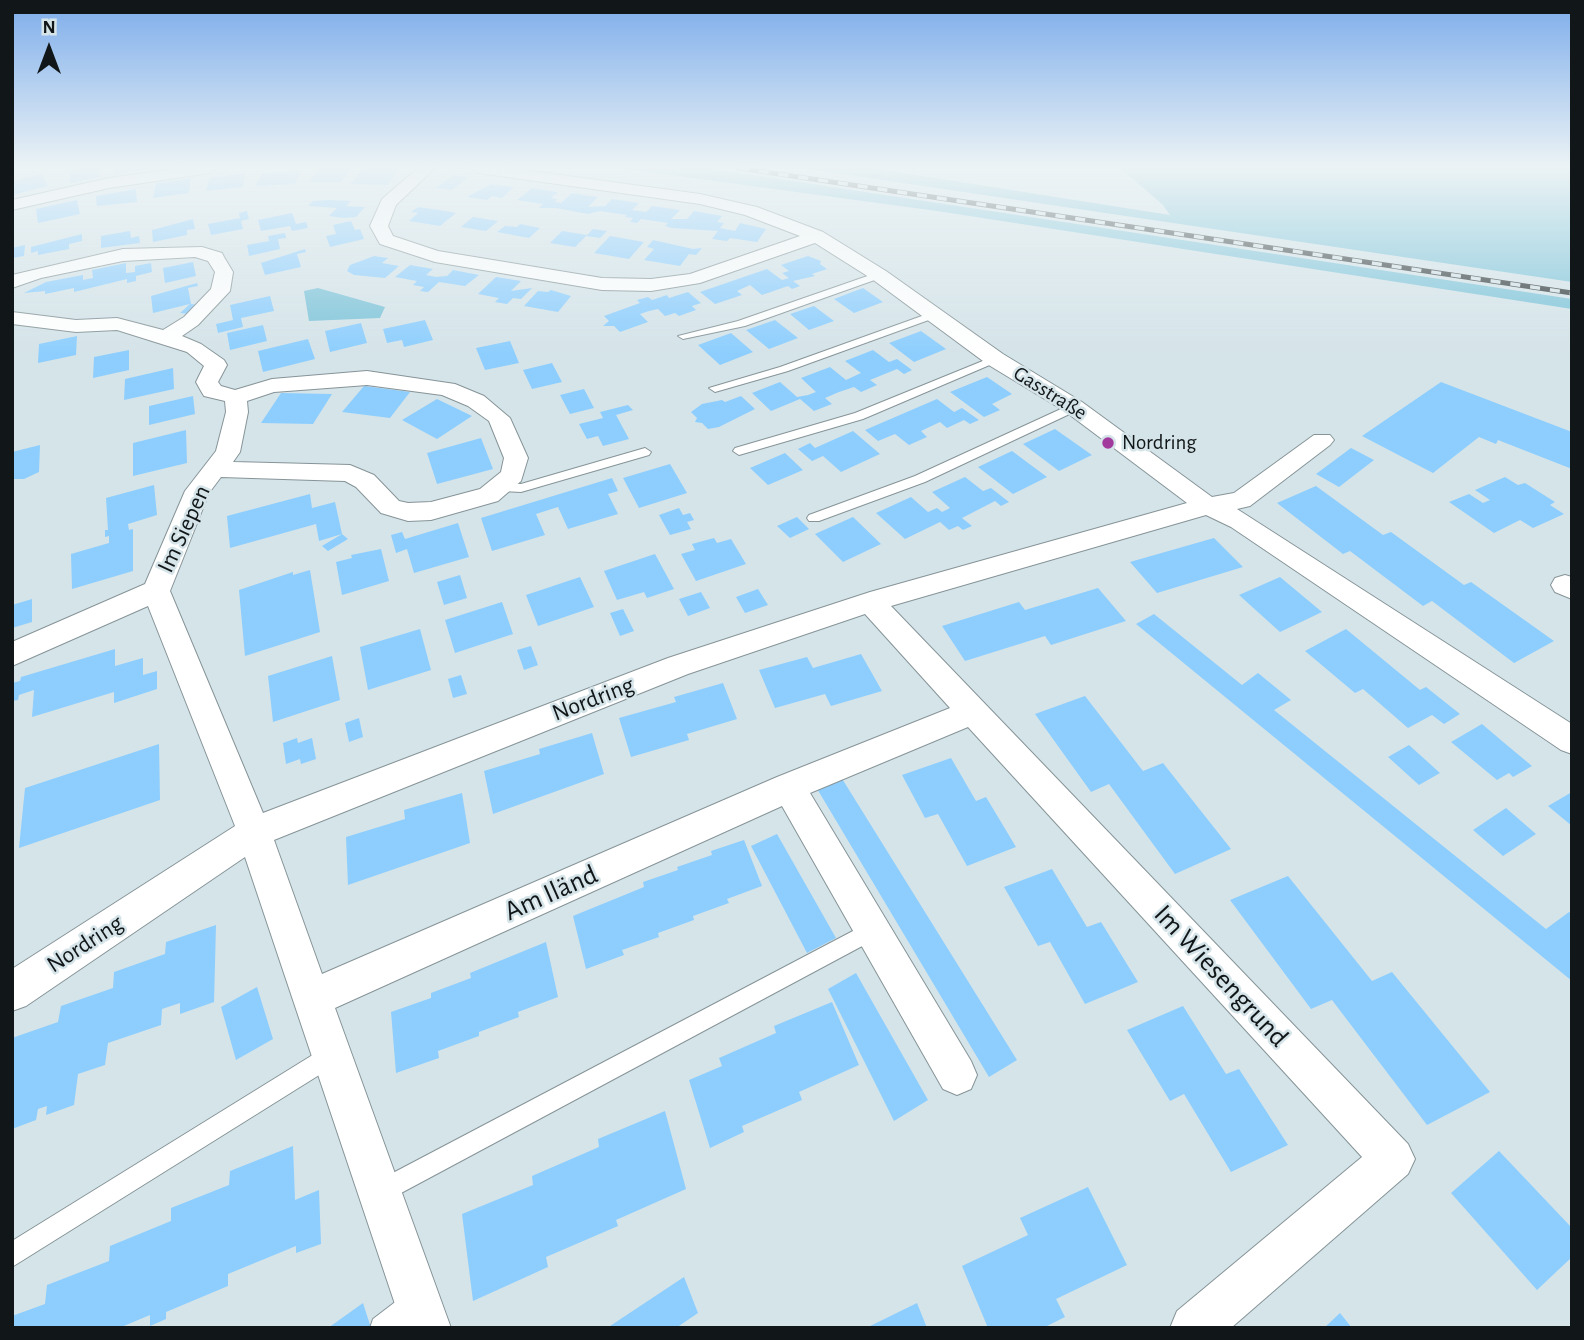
<!DOCTYPE html>
<html>
<head>
<meta charset="utf-8">
<style>
  body { margin:0 }
  #map { position:relative; width:1584px; height:1340px; overflow:hidden; background:#d5e4e9; font-family:"Alegreya Sans",sans-serif }
  canvas { display:block }
  .frame { position:absolute; inset:0; border:14px solid #111618; pointer-events:none }
  .north { position:absolute; left:14px; top:14px; width:70px; height:70px; -webkit-text-stroke:5px #d5e4e9; paint-order:stroke; rotate:0deg; font-size:19px; font-weight:700; line-height:28px; text-align:center; color:#111618 }
  .north::after { content:''; display:block; margin:auto; width:24px; height:32px; background:#111618; clip-path:polygon(50% 0,100% 100%,50% 72%,0 100%) }
</style>
</head>
<body>
<div id="map">
<canvas width="1584" height="1340"></canvas>
<div class="frame"></div>
<div class="north">N</div>
</div>
<script>
const ctx = document.querySelector('canvas').getContext('2d');
ctx.lineJoin = 'round';
function paint(path, color) { ctx.fillStyle = color; ctx.fill(path, 'evenodd'); }
const poly = rows => new Path2D(rows.map(r => 'M' + r).join(''));
function trace(path, color, width, dash) { ctx.strokeStyle = color; ctx.lineWidth = width; ctx.lineCap = dash ? 'butt' : 'round'; ctx.setLineDash(dash || []); ctx.stroke(path); }
function write(font, color, halo, rows, align = 'center') {
  ctx.font = font + ' "Alegreya Sans",sans-serif'; ctx.lineWidth = 5; ctx.setLineDash([]); ctx.textBaseline = 'middle'; ctx.strokeStyle = halo; ctx.fillStyle = color; for (const [text, x, y, turn = 0] of rows) {
    ctx.save(); ctx.translate(x, y); ctx.rotate((+turn || 0) * Math.PI / 180); ctx.textAlign = isNaN(turn) ? turn : align; if (halo) ctx.strokeText(text, 0, 0); ctx.fillText(text, 0, 0); ctx.restore();
  }
}
paint(poly([
  [618,168,707,168,1572,299,1572,309,937,211],
  [801,168,872,168,1170,215,1162,204,1120,168,1572,168,1572,282],
  [318,288,385,307,380,318,309,321,304,291]
]), '#7ec4d9');
paint(poly([
  [81,168,99,168,100,177,70,183,69,170],
  [115,168,146,168,147,169,115,174],
  [320,168,352,168,341,182,309,182],
  [363,168,399,168,388,185,351,184],
  [301,170,295,184,255,186,262,173],
  [245,173,243,187,206,191,209,178],
  [42,174,48,186,12,195,12,181],
  [453,175,469,177,452,190,436,188],
  [191,178,189,193,153,198,156,183],
  [491,184,514,187,502,198,492,196,487,200,467,197],
  [532,188,558,192,551,198,557,199,555,202,561,203,572,193,598,197,588,207,605,206,612,199,639,203,632,210,646,212,652,206,680,210,671,219,687,219,694,211,722,216,717,222,724,223,720,228,735,231,740,223,766,229,757,242,730,238,727,241,712,239,718,231,672,228,665,226,668,223,641,219,637,223,630,222,633,218,625,217,627,215,600,211,588,214,556,208,539,208,543,204,517,200],
  [136,189,137,202,97,206,96,196],
  [77,200,80,214,38,223,36,209],
  [329,200,351,201,346,206,365,207,356,217,343,218,329,216,337,208,308,206,313,201],
  [418,207,440,210,456,213,440,226,409,221,418,213,411,212],
  [247,211,249,219,241,221,243,229,211,235,208,224,240,218,239,213],
  [292,213,296,224,306,222,308,228,292,231,290,226,261,231,258,220],
  [473,217,498,221,486,231,461,227],
  [193,219,195,229,187,230,187,235,153,242,152,230],
  [351,221,355,230,360,229,364,239,330,247,326,236,336,234,333,225],
  [520,224,540,228,529,238,497,232,505,226,517,227],
  [593,229,607,231,600,238,586,236,575,247,550,243,562,231,587,235],
  [130,231,131,238,139,236,140,243,101,248,101,236],
  [285,233,286,238,278,239,280,249,249,256,247,245,269,241,268,236],
  [82,234,82,241,69,244,69,249,38,255,38,251,31,253,31,247],
  [610,236,644,242,629,259,594,253],
  [653,240,693,249,702,248,696,255,689,254,680,266,644,260,654,249,647,247],
  [25,245,24,256,12,258,12,248],
  [305,249,306,252,297,254,301,267,265,275,261,263],
  [374,256,388,258,382,263,399,266,385,278,354,275,347,271,350,265],
  [808,256,821,261,820,264,827,269,812,274,815,276,793,281,800,286,792,289,788,286,762,295,750,285,737,291,742,295,715,304,700,292,767,269,782,280,789,278,782,273,789,271,781,265],
  [193,262,196,276,165,283,163,268],
  [126,263,126,273,135,272,135,266,151,263,152,272,136,276,136,281,127,283,127,279,74,292,74,288,45,294,45,291,24,293,46,282,83,275,83,280,93,278,92,270],
  [410,265,433,269,426,275,436,277,447,276,453,270,479,275,465,286,439,282,428,292,420,291,424,287,413,285,417,281,395,277],
  [496,277,521,281,511,291,532,288,521,299,513,298,507,304,495,302,499,298,478,294],
  [197,283,198,286,188,288,191,304,198,305,189,314,180,313,190,304,153,313,151,296],
  [863,288,883,302,854,313,834,299],
  [551,290,571,296,558,312,524,306,538,291,548,292],
  [688,292,701,303,692,306,696,310,679,316,675,313,665,316,658,309,649,311,640,314,648,322,620,332,614,326,603,326,609,321,604,316,640,303,637,300,648,297,652,300,667,295,669,298],
  [270,296,274,311,241,318,243,327,218,333,216,324,233,320,230,305],
  [814,306,834,321,809,330,790,314],
  [425,320,433,340,404,347,402,340,387,343,383,329],
  [775,320,798,338,769,349,746,330],
  [361,323,367,343,330,352,325,331],
  [263,325,267,341,230,350,227,333],
  [921,331,946,349,914,362,889,343],
  [731,333,753,352,720,365,698,345],
  [77,336,76,355,38,363,39,344],
  [308,339,315,359,263,372,258,351],
  [510,341,519,363,485,370,476,348],
  [129,350,129,370,93,378,94,357],
  [873,350,889,362,897,359,912,370,904,374,897,369,870,380,877,385,861,392,854,387,839,392,825,398,832,404,814,411,800,399,771,411,752,393,780,382,797,397,808,395,816,392,801,378,830,367,846,380,861,373,845,361],
  [552,363,562,382,532,389,523,370],
  [173,368,174,389,124,400,125,379],
  [987,377,1012,394,992,404,1000,410,984,417,950,392],
  [1441,382,1572,432,1572,469,1498,440,1496,444,1479,437,1433,473,1362,436],
  [364,386,410,392,390,418,342,412],
  [584,389,594,408,570,414,560,395],
  [281,393,332,394,313,424,261,423],
  [193,396,195,414,149,425,149,406],
  [741,396,755,409,719,427,708,429,702,423,695,422,697,418,691,412,702,404,722,400,725,402],
  [437,399,472,416,437,439,402,420],
  [937,399,954,412,962,408,979,420,970,424,964,420,947,428,940,422,921,431,927,437,909,445,895,434,878,441,865,430],
  [628,405,633,410,616,415,629,439,603,446,598,436,587,439,579,424,603,418,600,412],
  [1055,429,1092,455,1059,471,1023,444],
  [186,430,187,463,133,476,133,443],
  [853,431,880,454,841,472,823,456,812,461,798,449,810,443,815,448],
  [481,438,493,469,437,484,427,453],
  [40,445,39,472,24,479,12,479,12,452],
  [1351,448,1374,460,1339,487,1316,474],
  [1012,451,1047,477,1013,494,978,467],
  [785,453,803,470,768,485,750,468],
  [670,464,687,493,639,508,623,478],
  [965,477,983,491,991,488,1009,502,1001,506,995,501,962,518,972,526,963,530,958,526,949,530,940,522,905,539,876,513,911,497,928,512,937,508,942,512,950,508,932,492],
  [1505,477,1518,485,1525,483,1555,502,1550,505,1564,514,1533,528,1520,520,1494,533,1449,502,1469,494,1483,503,1490,500,1475,490],
  [612,478,618,491,608,494,618,514,568,529,558,507,536,514,545,535,492,551,481,518],
  [154,485,157,515,128,524,129,530,133,529,133,571,72,589,71,554,109,543,109,536,105,537,105,530,108,530,106,498],
  [1316,486,1383,535,1391,532,1464,585,1471,582,1554,641,1514,663,1432,601,1423,606,1350,551,1343,554,1277,503],
  [310,494,312,508,335,502,342,534,348,539,328,551,322,546,342,534,319,541,316,524,230,548,227,516],
  [679,508,683,515,690,513,694,520,687,522,691,529,670,535,659,515],
  [797,517,809,529,790,538,777,526],
  [853,517,881,544,843,562,815,534],
  [458,523,469,557,414,573,407,549,396,553,391,535,402,532,405,539],
  [714,538,717,543,731,539,746,564,696,581,681,554,695,550,692,544],
  [1214,538,1243,567,1157,593,1130,562],
  [381,549,389,581,342,595,336,562,352,558,351,555],
  [655,554,674,589,647,598,644,592,617,600,604,571],
  [310,570,320,632,245,656,239,590,293,572,293,575],
  [460,575,467,598,444,605,437,582],
  [580,577,594,607,538,626,526,595],
  [1280,577,1322,612,1280,632,1239,595],
  [1098,588,1126,621,1051,645,1045,636,965,661,942,626,1019,602,1025,610],
  [758,589,768,605,745,613,736,597],
  [701,592,710,608,688,616,679,599],
  [32,599,32,622,12,628,12,605],
  [502,602,513,634,455,653,445,620],
  [623,609,634,631,620,636,610,613],
  [1154,614,1242,685,1258,673,1291,700,1274,710,1546,929,1569,912,1572,914,1572,981,1136,624],
  [420,629,431,670,368,690,360,647],
  [1346,629,1420,690,1426,687,1460,714,1444,724,1432,715,1408,728,1363,689,1355,693,1305,651],
  [531,646,538,665,524,670,517,650],
  [115,649,115,666,143,658,143,675,157,671,157,689,114,703,114,692,32,717,34,690,19,695,18,700,12,701,12,683,20,681,21,677],
  [861,654,882,691,831,706,825,694,775,708,759,670,807,657,813,668],
  [332,656,340,700,273,722,268,676],
  [461,675,467,694,453,698,448,679],
  [723,683,737,719,687,734,689,740,631,757,619,718,676,702,674,697],
  [1085,696,1143,771,1163,763,1231,849,1175,874,1109,784,1091,792,1035,714],
  [359,718,363,737,349,742,345,723],
  [1482,724,1502,741,1532,766,1513,777,1509,773,1497,780,1451,742],
  [592,733,604,774,493,814,484,771,540,754,539,749],
  [297,738,298,743,312,738,316,759,301,764,300,759,286,764,283,743],
  [159,744,160,800,19,848,25,788],
  [1409,745,1440,773,1419,785,1388,757],
  [951,758,976,801,986,797,1016,847,967,866,938,814,925,818,902,775],
  [841,777,1017,1060,989,1077,816,787],
  [1572,792,1572,826,1548,806],
  [462,793,470,843,348,885,346,837,405,819,404,810],
  [1506,808,1536,834,1503,856,1473,830],
  [777,834,836,938,807,953,751,846],
  [744,840,762,886,727,899,729,903,693,916,694,920,658,933,659,937,622,950,624,955,586,969,573,916,644,887,643,882,678,870,677,867,712,855,711,851],
  [1052,869,1087,927,1101,922,1138,982,1085,1004,1050,942,1038,946,1004,887],
  [1288,876,1372,981,1392,972,1490,1092,1427,1125,1332,1000,1311,1009,1230,900],
  [216,925,214,1002,180,1014,180,1003,162,1009,161,1025,108,1043,105,1065,78,1074,74,1105,46,1115,47,1106,38,1109,36,1120,12,1129,12,1038,58,1022,61,1006,113,988,114,972,165,954,166,942],
  [546,942,558,997,518,1012,519,1017,479,1032,479,1036,438,1051,439,1058,396,1073,391,1012,431,998,431,993,471,978,470,973],
  [856,973,928,1100,894,1121,828,989],
  [257,987,273,1039,236,1060,221,1007],
  [832,1002,859,1065,799,1092,802,1100,742,1126,744,1132,710,1148,689,1080,722,1066,719,1058,776,1033,774,1026],
  [1183,1006,1226,1074,1239,1069,1288,1145,1231,1172,1184,1094,1170,1101,1127,1030],
  [665,1111,686,1189,616,1220,618,1226,546,1257,548,1267,473,1301,462,1214,533,1185,532,1176,599,1147,598,1139],
  [293,1146,295,1200,319,1190,321,1244,296,1253,296,1246,228,1274,228,1286,166,1312,166,1319,150,1326,150,1315,119,1328,12,1328,12,1316,45,1304,47,1285,109,1261,110,1246,171,1221,171,1208,229,1185,230,1171],
  [1499,1151,1572,1228,1572,1257,1537,1290,1451,1193],
  [1088,1187,1127,1265,1056,1299,1065,1317,1043,1328,988,1328,962,1266,1028,1235,1020,1218],
  [684,1277,698,1313,676,1328,607,1328],
  [363,1303,371,1328,328,1328],
  [917,1303,927,1328,866,1328],
  [1340,1313,1352,1328,1324,1328]
]), '#8dcefe');
const lane = poly([
  [879,272,883,273,883,277,745,326,683,339,678,336,738,321,879,272],
  [933,312,938,315,937,317,788,371,715,392,709,388,780,367,933,312],
  [995,356,1001,359,999,361,863,419,739,455,733,451,735,448,855,413,995,356],
  [1074,403,1078,404,1078,410,925,482,819,521,809,521,807,518,809,515,915,476,1074,403],
  [645,448,651,452,649,455,521,492,502,491,495,487,502,483,521,484,645,448],
  [872,921,879,923,882,930,879,937,388,1200,380,1204,372,1200,368,1192,372,1184,872,921],
  [332,1043,340,1046,343,1054,340,1062,12,1267,12,1241,332,1043],
  [416,1290,425,1293,428,1302,425,1311,403,1328,370,1328,373,1319,407,1293,416,1290]
]);
const street = poly([
  [181,168,218,168,210,173,109,188,12,210,12,200,109,178,181,168],
  [418,168,435,168,396,205,388,226,393,236,438,251,602,278,651,279,690,274,800,236,745,215,700,204,478,173,470,168,509,168,700,194,757,207,823,232,886,271,1003,354,1082,402,1212,497,1234,493,1314,435,1330,435,1334,440,1330,445,1250,506,1237,509,1572,724,1572,754,1561,750,1231,527,1206,515,891,606,1408,1144,1415,1159,1408,1174,1231,1328,1170,1328,1177,1311,1362,1157,968,727,810,793,971,1061,977,1075,971,1089,957,1095,943,1089,782,806,335,1008,451,1328,403,1328,245,857,26,1006,12,1011,12,969,235,826,148,606,12,666,12,642,145,584,185,491,216,451,226,412,225,401,204,396,201,391,196,382,204,366,187,352,117,330,76,332,12,324,12,312,76,320,117,318,163,330,184,317,211,289,215,272,208,261,195,257,123,261,41,278,12,288,12,275,123,249,202,247,222,253,224,257,233,272,230,291,198,325,182,336,201,344,224,360,227,365,218,382,221,386,235,390,272,379,367,371,455,384,484,396,510,418,528,458,521,481,498,501,431,520,408,521,381,513,356,487,345,481,221,477,209,493,170,591,263,813,668,658,870,592,1187,503,1066,412,987,364,872,279,815,243,700,283,651,291,602,290,435,262,380,244,370,226,382,199,418,168],
  [367,385,442,395,468,406,489,421,504,458,501,472,480,489,431,502,408,503,399,501,374,475,350,465,233,462,240,452,248,412,247,401,274,392,367,385],
  [865,614,950,708,777,777,322,974,274,840,688,674,865,614],
  [1565,575,1572,577,1572,599,1555,592,1551,585,1555,578,1565,575]
]);
trace(lane, '#869498', 2);
trace(street, '#869498', 2);
paint(lane, '#fff');
paint(street, '#fff');
const rail = poly([
  [739,168,1572,293]
]);
trace(rail, '#2f3638', 5);
trace(rail, '#d5e4e9', 3.5, [10]);
const sky = ctx.createLinearGradient(0, 0, 0, 355);
sky.addColorStop(0, '#7dadeb');
sky.addColorStop(0.47, '#ecf3f5');
sky.addColorStop(1, '#ecf3f500');
ctx.fillStyle = sky;
ctx.fillRect(0, 0, 1584, 355);
for (const [x, y, r, color] of [
  [1108,443,7,"#a23a9d"]
]) { const dot = new Path2D(); dot.arc(x, y, r, 0, 2 * Math.PI); ctx.fillStyle = color; ctx.fill(dot); trace(dot, '#d5e4e9', 2.5); }
write('21px', '#111618', '#d5e4e9', [
  ["Gasstraße",1050,393,32]
]);
write('21px', '#111618', '#d5e4e9', [
  ["Nordring",1122,443]
], 'left');
write('24px', '#111618', '#d5e4e9', [
  ["Im Siepen",184,529,-65],
  ["Nordring",593,699,-21],
  ["Nordring",85,944,-33]
]);
write('28px', '#111618', '#d5e4e9', [
  ["Am Iländ",551,893,-24],
  ["Im Wiesengrund",1221,976,47]
]);
</script>
</body>
</html>
